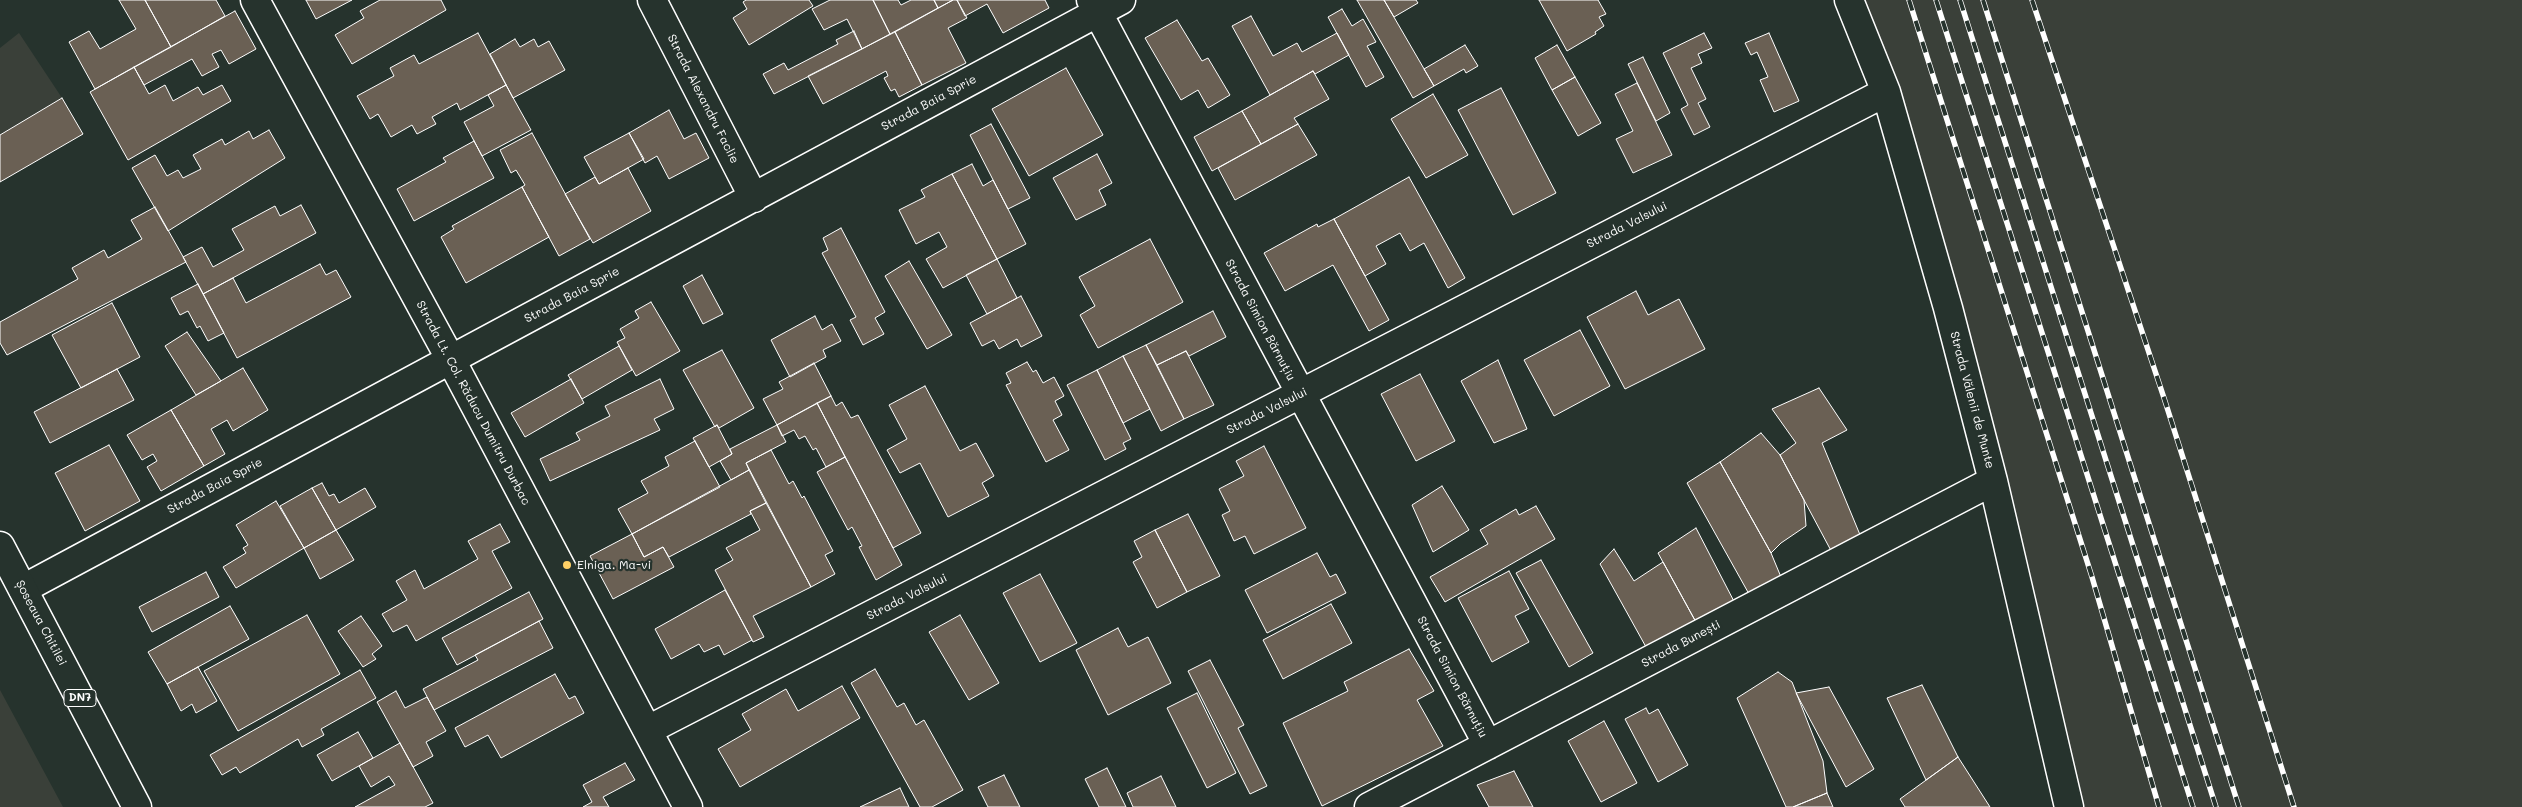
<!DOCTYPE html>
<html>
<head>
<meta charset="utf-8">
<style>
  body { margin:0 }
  canvas { display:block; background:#26332d }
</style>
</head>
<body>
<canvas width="2522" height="807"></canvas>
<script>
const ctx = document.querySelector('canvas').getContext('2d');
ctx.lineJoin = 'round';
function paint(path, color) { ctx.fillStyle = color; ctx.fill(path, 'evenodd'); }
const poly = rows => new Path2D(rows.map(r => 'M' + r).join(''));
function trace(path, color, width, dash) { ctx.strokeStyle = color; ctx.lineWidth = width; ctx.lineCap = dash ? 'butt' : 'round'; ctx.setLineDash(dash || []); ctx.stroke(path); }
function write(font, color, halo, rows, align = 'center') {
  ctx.font = font + ' Mali,sans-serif'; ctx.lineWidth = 4.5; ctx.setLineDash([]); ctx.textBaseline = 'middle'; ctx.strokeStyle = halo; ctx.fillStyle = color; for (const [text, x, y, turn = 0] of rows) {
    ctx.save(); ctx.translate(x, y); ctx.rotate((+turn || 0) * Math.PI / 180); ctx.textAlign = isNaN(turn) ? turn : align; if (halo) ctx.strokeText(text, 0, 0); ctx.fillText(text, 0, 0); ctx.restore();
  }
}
paint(poly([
  [1846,0,2522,0,2522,807,2078,807],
  [19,33,62,98,0,135,0,48],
  [0,690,63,807,0,807]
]), '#3a4039');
const building = poly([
  [119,0,145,0,171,47,95,89,69,42,89,31,100,49,136,29,119,0],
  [145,0,216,0,225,16,171,47,145,0],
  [306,0,352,0,316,19,306,0],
  [380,0,441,0,446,10,352,64,335,35,364,18,360,11,380,0],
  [746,0,809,0,813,6,749,45,733,18,747,9,743,2,746,0],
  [830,0,873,0,890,34,862,49,847,19,824,30,812,9,830,0],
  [873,0,898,0,901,5,911,0,934,0,938,8,890,34,873,0],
  [934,0,953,0,938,8,934,0],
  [953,0,957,0,967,18,948,28,966,63,922,85,895,32,953,0],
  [957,0,1045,0,1049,8,1003,33,987,4,965,16,957,0],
  [1357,0,1384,0,1434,86,1413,98,1357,0],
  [1384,0,1416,0,1418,3,1394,17,1384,0],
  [1539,0,1598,0,1606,14,1599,17,1604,26,1595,32,1596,34,1567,51,1539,0],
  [1342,9,1352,26,1363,19,1376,42,1367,46,1384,77,1366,87,1328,17,1342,9],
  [235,11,256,49,229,64,221,50,212,54,219,67,202,76,192,59,144,85,134,67,235,11],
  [1251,16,1273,56,1297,43,1302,52,1337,33,1349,55,1315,74,1313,71,1270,95,1232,26,1251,16],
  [1177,20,1202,61,1208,58,1230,95,1208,108,1198,90,1181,100,1145,38,1177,20],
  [854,31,862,49,774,94,763,74,784,63,788,70,838,44,836,40,854,31],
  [895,32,922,85,899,97,895,89,891,91,884,78,888,76,886,71,823,104,808,76,895,32],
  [478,33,506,85,460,110,457,103,432,117,436,124,417,134,412,125,391,137,378,114,370,119,357,96,394,76,390,68,414,55,419,64,478,33],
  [1704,33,1712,48,1698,54,1702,63,1691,68,1706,99,1698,103,1710,127,1694,135,1681,109,1688,105,1663,53,1704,33],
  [1769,33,1799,101,1774,112,1760,80,1768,77,1757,52,1751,55,1745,43,1769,33],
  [515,39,520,47,534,39,538,47,549,41,565,70,513,98,490,54,515,39],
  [1465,45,1478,66,1466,73,1464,69,1434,86,1424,69,1465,45],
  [1557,45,1575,77,1552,90,1535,58,1557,45],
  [1643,57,1670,113,1656,121,1628,64,1643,57],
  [134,67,149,94,165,85,173,101,198,87,203,95,222,85,231,101,128,160,90,92,134,67],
  [1066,68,1103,135,1029,176,992,109,1066,68],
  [1313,71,1329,99,1294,118,1298,124,1261,144,1242,111,1313,71],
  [1575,77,1601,123,1578,136,1552,90,1575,77],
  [1637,83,1672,155,1633,173,1616,139,1633,131,1615,94,1637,83],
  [506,85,531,130,482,156,464,122,494,106,488,95,506,85],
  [1501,88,1556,193,1513,215,1458,110,1501,88],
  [1433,94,1468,155,1426,178,1391,119,1433,94],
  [62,98,83,134,0,182,0,135,62,98],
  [669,110,684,139,696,133,709,158,669,179,657,156,645,163,629,133,669,110],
  [1242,111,1261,144,1212,171,1194,137,1242,111],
  [991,124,1030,198,1008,209,970,135,991,124],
  [1298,124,1317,155,1235,200,1218,168,1298,124],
  [269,130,285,158,168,231,132,168,155,155,167,176,178,170,183,178,201,169,193,155,222,139,225,145,249,131,253,139,269,130],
  [532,133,590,239,559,256,522,187,525,185,516,170,511,173,500,150,532,133],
  [629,133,644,159,599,184,584,157,629,133],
  [474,141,494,178,414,221,397,189,446,162,443,158,474,141],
  [1097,154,1112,183,1099,190,1106,205,1076,220,1053,178,1097,154],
  [972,164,983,186,993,180,1026,244,997,259,952,174,972,164],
  [628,168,651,211,593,243,565,194,595,177,599,184,628,168],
  [952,174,997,259,943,288,926,259,947,247,939,232,916,244,899,210,925,197,921,190,952,174],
  [1409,177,1465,278,1448,288,1424,243,1410,251,1400,233,1376,246,1386,264,1365,276,1334,219,1409,177],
  [522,187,549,237,466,283,441,237,454,229,452,226,522,187],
  [301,205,316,233,203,294,183,257,202,247,213,267,244,250,232,229,275,206,280,216,301,205],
  [155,207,186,262,7,355,0,343,0,322,78,279,72,268,104,250,108,258,142,239,131,220,155,207],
  [1334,219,1389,320,1369,331,1333,265,1285,291,1264,253,1317,224,1318,227,1334,219],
  [841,228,885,312,875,318,884,334,863,345,850,320,856,317,822,253,828,250,823,238,841,228],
  [1150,239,1183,302,1098,348,1080,315,1095,306,1079,277,1150,239],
  [997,259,1017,298,987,314,966,275,997,259],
  [909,261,952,335,927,349,885,276,909,261],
  [320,264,326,275,336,270,351,297,237,358,203,294,233,278,246,303,320,264],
  [702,275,723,314,703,324,683,286,702,275],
  [198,284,224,333,208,341,200,326,197,328,188,311,180,315,171,298,198,284],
  [1636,291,1648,315,1679,299,1705,349,1625,389,1587,317,1636,291],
  [1021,296,1042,336,1021,347,1017,339,999,349,994,340,982,346,970,323,1021,296],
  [651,302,680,351,636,376,617,342,625,338,620,329,639,318,635,311,651,302],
  [112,303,140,357,81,388,52,335,112,303],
  [1213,311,1226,337,1189,356,1186,351,1157,365,1146,345,1213,311],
  [815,316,822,330,832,324,841,341,823,350,826,357,790,377,771,340,815,316],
  [1580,330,1610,386,1554,416,1524,360,1580,330],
  [187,332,221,381,196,395,165,346,187,332],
  [1146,345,1184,419,1161,431,1123,356,1146,345],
  [619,346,632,370,582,399,568,375,619,346],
  [722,350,754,408,719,428,717,425,715,427,683,370,722,350],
  [1186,351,1214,405,1184,419,1157,365,1186,351],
  [1123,356,1150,409,1123,423,1097,370,1123,356],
  [1498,360,1527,429,1494,443,1461,381,1498,360],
  [1027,362,1033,372,1036,370,1043,383,1054,377,1064,396,1055,401,1062,415,1053,420,1069,450,1046,462,1006,385,1011,383,1006,373,1027,362],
  [814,363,831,396,777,425,763,399,783,389,779,382,814,363],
  [243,368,268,410,233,431,227,420,211,429,225,454,204,466,171,410,243,368],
  [117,369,134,400,50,443,34,412,117,369],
  [1097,370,1131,439,1123,443,1126,449,1105,460,1067,385,1097,370],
  [1420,374,1455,441,1416,461,1381,394,1420,374],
  [571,379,584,403,525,437,511,413,571,379],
  [660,379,674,409,654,419,660,430,550,481,540,459,580,440,576,433,610,416,605,406,660,379],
  [925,386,960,451,976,443,994,476,982,483,989,496,948,517,920,463,900,473,887,450,907,439,889,405,925,386],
  [1819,388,1847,430,1822,443,1863,542,1836,560,1780,455,1796,443,1772,409,1819,388],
  [831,396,836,406,842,402,851,418,858,415,921,533,893,548,817,403,831,396],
  [817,403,845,457,826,467,816,448,813,450,805,436,799,439,794,430,782,436,777,425,817,403],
  [171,410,204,466,161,491,147,467,157,461,153,454,142,460,127,435,171,410],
  [717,425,732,454,709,467,693,438,717,425],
  [777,425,786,442,746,463,749,470,731,480,720,461,732,454,730,449,777,425],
  [1761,433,1780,455,1804,500,1806,526,1781,543,1771,553,1720,462,1761,433],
  [695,441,720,487,632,534,618,509,648,493,641,481,669,466,665,457,695,441],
  [109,445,140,501,85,531,55,473,109,445],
  [1264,446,1306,528,1254,554,1245,536,1234,541,1222,515,1230,511,1219,489,1244,476,1236,461,1264,446],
  [771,450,789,484,793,481,802,498,804,496,833,551,825,555,835,574,811,587,746,463,771,450],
  [845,457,902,565,876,580,859,547,862,546,852,527,848,530,817,472,845,457],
  [1720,462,1771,553,1781,577,1749,594,1687,483,1720,462],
  [749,470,766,503,750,511,751,514,669,557,663,547,644,557,632,534,749,470],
  [322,483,329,496,334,494,339,503,365,488,376,507,336,530,312,488,322,483],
  [1442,486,1469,530,1433,552,1412,505,1442,486],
  [312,488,336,530,304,548,280,506,312,488],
  [276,501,304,548,236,588,223,567,246,553,243,548,248,545,236,525,276,501],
  [766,503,811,587,753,616,764,637,753,642,715,570,733,560,726,548,760,530,750,511,766,503],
  [1536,506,1555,539,1445,602,1430,577,1488,544,1480,530,1516,509,1519,515,1536,506],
  [1188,514,1220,576,1187,592,1155,530,1188,514],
  [500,524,510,542,492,551,512,588,416,641,407,625,393,632,382,614,407,600,396,581,415,570,424,589,478,559,468,541,500,524],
  [1696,528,1739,611,1697,624,1658,553,1696,528],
  [336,530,354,560,320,579,304,548,336,530],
  [1155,530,1187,592,1157,608,1133,562,1142,557,1134,541,1155,530],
  [632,534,644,557,663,547,674,567,613,599,590,556,632,534],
  [1614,549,1634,581,1663,562,1697,624,1646,647,1600,564,1614,549],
  [1317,553,1330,577,1336,574,1346,593,1267,633,1245,590,1317,553],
  [1541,560,1593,653,1569,667,1516,573,1541,560],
  [1509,571,1529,609,1515,616,1529,642,1492,662,1458,598,1509,571],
  [206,572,219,597,152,632,139,607,206,572],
  [1040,574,1077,643,1040,662,1003,593,1040,574],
  [725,590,752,640,724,655,719,645,704,652,699,644,671,659,655,629,725,590],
  [529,592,543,619,457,665,442,638,529,592],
  [1331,604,1352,643,1283,679,1263,640,1331,604],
  [230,606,249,639,167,684,148,652,230,606],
  [307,615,340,674,238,731,204,671,307,615],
  [960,615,999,683,969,700,929,632,960,615],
  [361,616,382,646,372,654,376,659,363,667,338,631,361,616],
  [539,621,553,648,434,710,423,689,478,660,475,655,539,621],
  [1118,628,1128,647,1148,637,1171,683,1108,715,1076,650,1118,628],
  [1409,649,1434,691,1417,700,1443,746,1322,806,1283,723,1348,691,1344,682,1409,649],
  [1210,660,1244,725,1238,728,1267,786,1250,794,1188,671,1210,660],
  [198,667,217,701,196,713,192,704,181,711,167,684,198,667],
  [875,669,897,707,904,703,916,725,924,720,963,790,932,807,920,807,851,683,875,669],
  [360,670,376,698,321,729,324,735,302,747,298,739,240,773,236,767,222,775,210,755,360,670],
  [1778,672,1792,682,1823,761,1827,793,1793,807,1786,807,1737,698,1778,672],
  [555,674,569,699,575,696,584,713,501,758,488,735,465,747,455,728,555,674],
  [1922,685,1958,757,1926,780,1887,698,1922,685],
  [842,686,860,718,740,787,718,749,751,730,742,714,786,689,798,711,842,686],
  [1829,687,1874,769,1846,787,1796,693,1829,687],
  [396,691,405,708,427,697,446,731,426,742,433,756,413,767,377,702,396,691],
  [1197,693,1236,773,1207,788,1167,708,1197,693],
  [1646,708,1649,714,1658,709,1688,765,1658,782,1625,719,1646,708],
  [1604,721,1637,783,1601,802,1568,741,1604,721],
  [358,732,373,758,332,781,317,755,358,732],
  [400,743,433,803,425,807,355,807,395,785,389,776,371,787,359,766,400,743],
  [1958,757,1990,807,1905,807,1900,799,1958,757],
  [625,763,635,780,603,797,609,807,583,807,592,802,583,785,625,763],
  [1107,768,1126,807,1099,807,1085,779,1107,768],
  [1514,771,1533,807,1489,807,1477,785,1514,771],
  [1004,775,1020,807,988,807,978,787,1004,775],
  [1161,776,1176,807,1133,807,1127,793,1161,776],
  [900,788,909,807,860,807,900,788],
  [1827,793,1833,807,1793,807,1827,793]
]);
paint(building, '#6a6054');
trace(building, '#fff', 1);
const minor = poly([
  [255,0,451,360,688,807],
  [652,0,754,198],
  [1091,0,1488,745],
  [1849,0,1886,92,1948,308,1993,481,2069,807],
  [23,589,1121,0],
  [648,730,1886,92],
  [1369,807,1993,481]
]);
const major = poly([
  [0,546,137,807]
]);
trace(minor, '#fff', 31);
trace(major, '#fff', 31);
trace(minor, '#26332d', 28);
trace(major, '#26332d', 28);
const rail = poly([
  [1909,0,2092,577,2159,807],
  [1936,0,2193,807],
  [1960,0,2216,807],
  [1983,0,2239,807],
  [2032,0,2164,398,2294,807]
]);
trace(rail, '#fff', 5.5);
trace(rail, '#26332d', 4, [11]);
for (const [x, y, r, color] of [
  [567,565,5,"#ffd166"]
]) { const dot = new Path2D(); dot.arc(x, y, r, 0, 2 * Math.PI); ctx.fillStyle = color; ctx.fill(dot); trace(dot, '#26332d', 2); }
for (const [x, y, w] of [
  [80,698,32]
]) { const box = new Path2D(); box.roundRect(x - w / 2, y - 8.5, w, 17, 4); ctx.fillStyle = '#26332d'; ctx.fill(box); trace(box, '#fff', 1); }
write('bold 11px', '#fff', null, [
  ["DN7",80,698]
]);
write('12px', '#fff', '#26332d', [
  ["Strada Alexandru Faclie",703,99,63],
  ["Strada Baia Sprie",929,103,-28],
  ["Strada Valsului",1627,225,-27],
  ["Strada Baia Sprie",572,295,-28],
  ["Strada Simion Bărnuțiu",1260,320,62],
  ["Strada Vălenii de Munte",1972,400,75],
  ["Strada Lt. Col. Răducu Dumitru Durbac",473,403,62],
  ["Strada Valsului",1267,411,-27],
  ["Strada Baia Sprie",215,486,-28],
  ["Strada Valsului",907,597,-27],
  ["Șoseaua Chitilei",41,623,62],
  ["Strada Bunești",1681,644,-28],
  ["Strada Simion Bărnuțiu",1452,677,62]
]);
write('12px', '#fff', '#26332d', [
  ["Elniga. Ma-vi",577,565]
], 'left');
</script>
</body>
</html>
